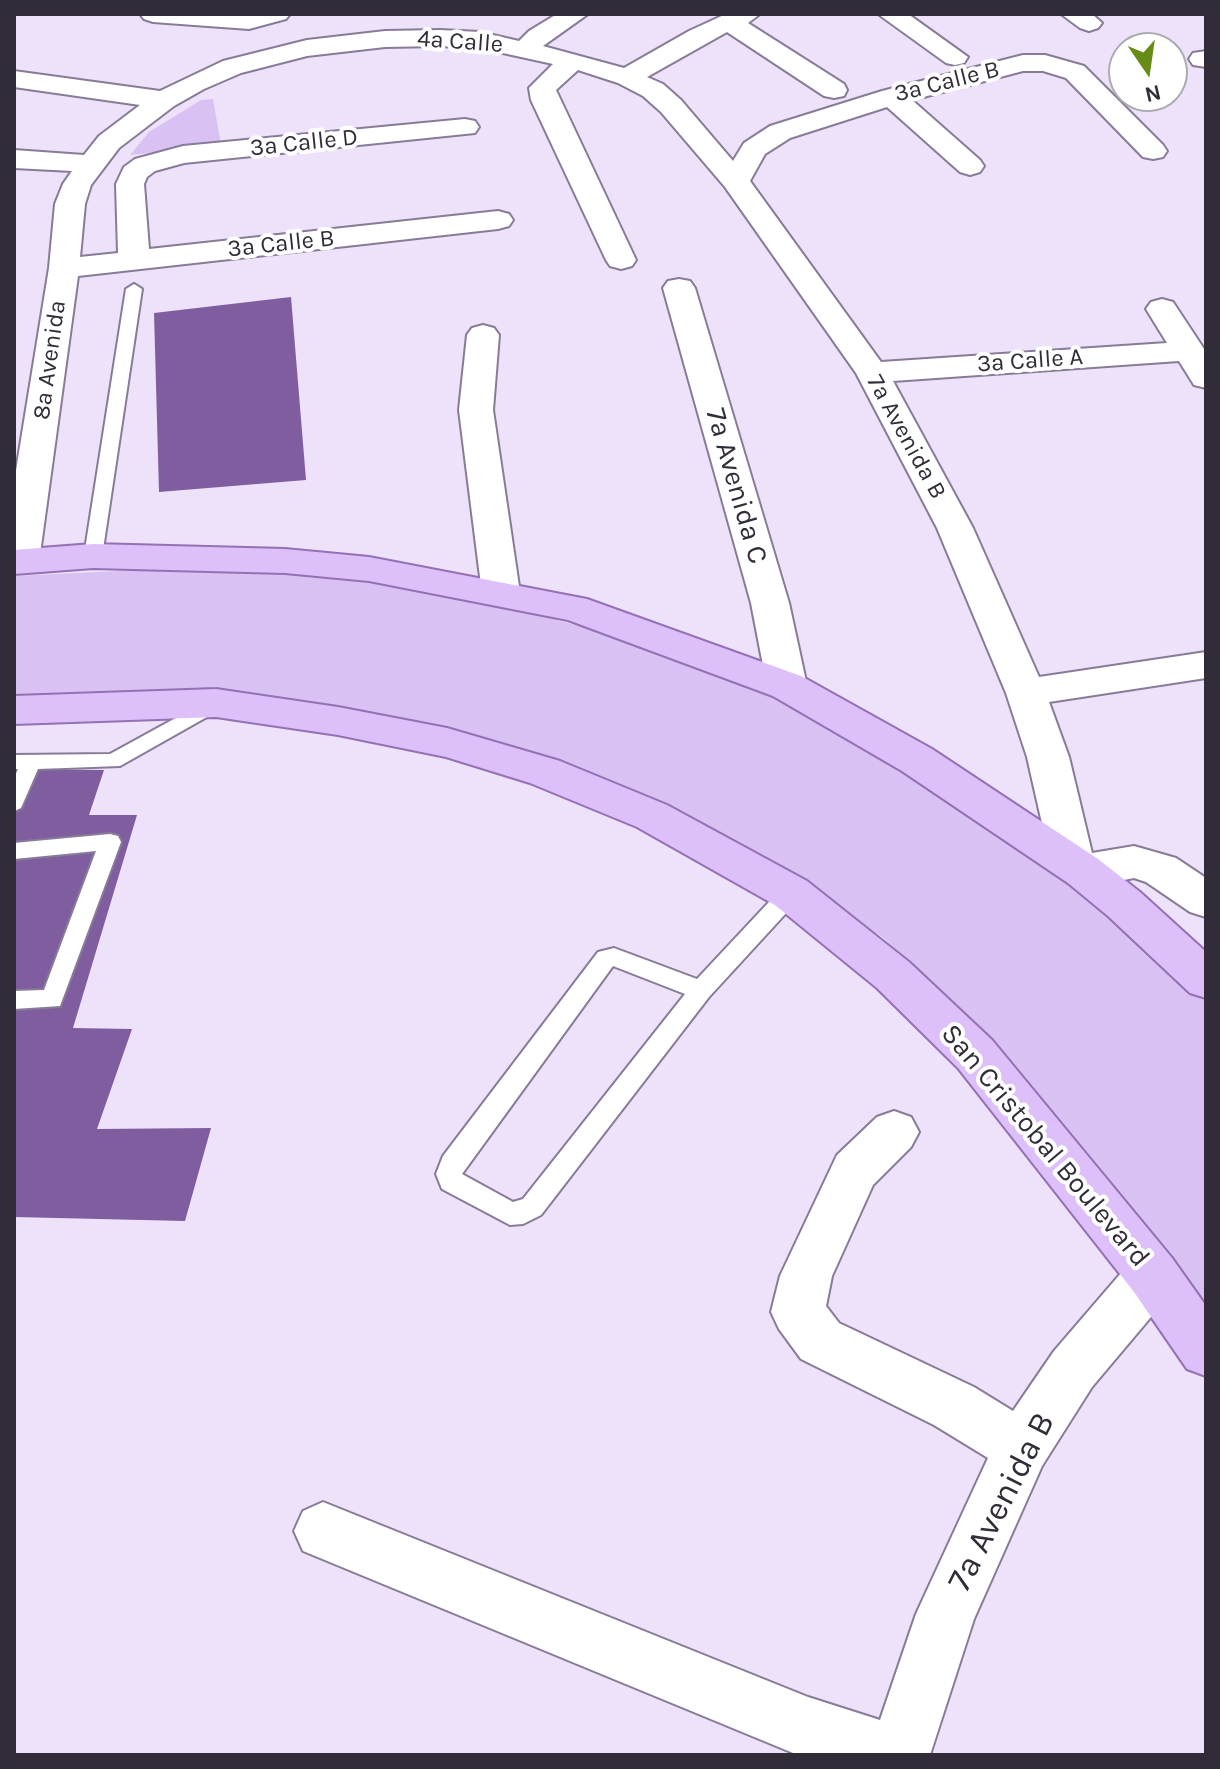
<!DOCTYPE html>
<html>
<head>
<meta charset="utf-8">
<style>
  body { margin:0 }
  #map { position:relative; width:1220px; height:1769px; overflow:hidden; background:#eee2fb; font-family:Karla,sans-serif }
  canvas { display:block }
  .frame { position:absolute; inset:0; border:16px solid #322c38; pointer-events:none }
  .north { position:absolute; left:1108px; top:32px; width:80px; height:80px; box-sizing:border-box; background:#fff; border:2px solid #adabaf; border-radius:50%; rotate:167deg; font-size:22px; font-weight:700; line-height:32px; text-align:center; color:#322c38 }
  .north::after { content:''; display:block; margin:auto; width:28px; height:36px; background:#668c16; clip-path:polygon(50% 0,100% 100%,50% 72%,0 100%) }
</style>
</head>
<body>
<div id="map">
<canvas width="1220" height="1769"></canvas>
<div class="frame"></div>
<div class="north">N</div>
</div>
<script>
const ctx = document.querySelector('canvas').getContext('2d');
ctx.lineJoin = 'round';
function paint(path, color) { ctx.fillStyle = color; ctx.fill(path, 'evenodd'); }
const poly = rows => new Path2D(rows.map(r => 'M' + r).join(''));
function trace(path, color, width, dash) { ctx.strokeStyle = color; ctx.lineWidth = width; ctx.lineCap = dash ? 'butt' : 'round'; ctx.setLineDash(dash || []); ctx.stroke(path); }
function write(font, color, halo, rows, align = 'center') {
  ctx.font = font + ' Karla,sans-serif'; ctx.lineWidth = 8; ctx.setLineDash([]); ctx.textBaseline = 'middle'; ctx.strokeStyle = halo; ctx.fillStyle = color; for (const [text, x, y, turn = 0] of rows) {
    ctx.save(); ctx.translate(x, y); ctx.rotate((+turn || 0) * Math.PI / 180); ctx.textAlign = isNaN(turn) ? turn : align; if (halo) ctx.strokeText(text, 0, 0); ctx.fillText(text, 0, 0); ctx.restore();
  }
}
paint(poly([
  [213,99,221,145,130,155,149,132,201,100],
  [182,568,349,578,497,604,638,642,778,696,892,761,1095,900,1206,1001,1206,1312,989,1039,885,939,756,854,644,795,530,753,410,721,225,690,14,699,14,576]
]), '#d9c1f3');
paint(poly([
  [291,297,306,480,159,492,154,313],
  [14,769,104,770,89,815,137,815,73,1028,132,1029,97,1129,211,1128,185,1221,14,1217]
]), '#7f5d9f');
const service = poly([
  [134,284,142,289,102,556,93,562,84,556,126,289,134,284],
  [214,697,224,704,221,709,120,766,38,769,21,808,14,811,14,778,18,769,14,769,14,755,110,754,214,697],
  [110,834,118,836,121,842,60,1006,14,1009,14,991,44,990,96,851,14,859,14,843,110,834],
  [791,885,799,887,802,893,799,899,709,997,541,1215,523,1224,510,1225,442,1189,436,1174,443,1156,598,952,614,948,697,979,783,887,791,885],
  [613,966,685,994,523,1199,513,1202,462,1174,613,966]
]);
const minor = poly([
  [140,14,290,14,286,19,249,29,153,22,144,19,140,14],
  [557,14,588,14,543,46,624,68,689,31,726,14,760,14,748,23,844,84,847,90,844,96,834,98,824,96,727,32,647,77,663,84,681,100,733,161,744,143,770,126,882,91,1023,55,1045,55,1084,66,1163,145,1167,151,1163,157,1153,159,1143,157,1066,78,1043,71,1023,71,912,100,980,160,984,166,980,172,970,175,960,172,887,107,790,138,765,154,750,181,881,362,1167,343,1146,309,1151,302,1162,299,1173,302,1206,352,1206,388,1194,385,1179,361,893,381,973,528,1039,677,1206,652,1206,678,1049,702,1069,757,1092,853,1134,846,1176,858,1206,878,1206,917,1190,912,1146,882,1134,878,1083,888,1068,883,1064,877,1058,875,1051,863,1027,757,1006,693,937,528,856,373,725,187,661,112,643,96,618,83,578,70,556,90,636,260,632,266,621,269,610,266,606,260,531,100,529,88,553,64,480,48,440,46,385,47,307,56,241,73,204,89,174,106,119,148,91,185,85,204,80,257,118,253,116,184,124,167,135,159,183,146,465,119,475,121,479,127,475,133,184,163,155,171,147,177,144,184,149,249,498,211,509,214,513,220,509,226,498,229,78,276,39,561,33,569,14,571,14,483,49,268,55,204,63,184,72,171,14,168,14,150,84,155,99,136,140,105,14,87,14,71,160,91,223,61,307,40,385,31,440,30,480,32,519,41,529,31,557,14],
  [878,14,908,14,968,57,964,63,955,65,946,63,878,14],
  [1061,14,1092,14,1102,23,1098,28,1089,31,1080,28,1061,14],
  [1206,51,1206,67,1193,65,1189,59,1193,53,1206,51],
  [679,279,690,281,695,288,789,603,807,686,801,696,787,700,773,696,767,686,751,603,663,288,668,281,679,279],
  [483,325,494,328,499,335,493,410,520,593,514,602,501,605,488,602,482,593,459,410,467,335,472,328,483,325],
  [894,1111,911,1117,919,1132,911,1147,873,1185,832,1276,826,1306,839,1323,974,1387,1013,1411,1054,1351,1134,1258,1153,1251,1172,1258,1179,1275,1172,1292,1092,1387,1042,1466,974,1619,930,1755,798,1755,303,1551,294,1531,303,1511,323,1502,808,1697,880,1720,916,1614,988,1458,934,1425,801,1359,779,1329,771,1312,780,1276,837,1155,877,1117,894,1111]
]);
const primary = poly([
  [93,544,285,549,369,557,587,599,801,676,932,749,1098,859,1140,892,1206,952,1206,998,1190,993,1108,916,1068,883,902,771,773,696,568,620,369,581,285,573,93,568,14,574,14,550,93,544],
  [216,689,338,707,447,728,560,761,667,805,807,881,909,962,992,1040,1172,1258,1206,1306,1206,1376,1187,1369,1134,1292,958,1068,877,988,775,905,637,827,530,783,446,757,338,735,216,717,14,724,14,696,216,689]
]);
trace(service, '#887b97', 4);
trace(minor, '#887b97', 4);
trace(primary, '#9371b3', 4);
paint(service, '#fff');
paint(minor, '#fff');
paint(primary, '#ddc0f9');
write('24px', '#322c38', '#fff', [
  ["4a Calle",460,42,4],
  ["3a Calle B",947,82,-14],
  ["3a Calle D",304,143,-6],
  ["3a Calle B",281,244,-6],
  ["8a Avenida",50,360,-82],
  ["3a Calle A",1030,361,-4],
  ["7a Avenida B",906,437,61]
]);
write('28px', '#322c38', '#fff', [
  ["7a Avenida C",736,486,74],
  ["San Cristobal Boulevard",1045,1146,50]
]);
write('34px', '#322c38', '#fff', [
  ["7a Avenida B",1002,1502,-63]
]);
</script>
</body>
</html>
